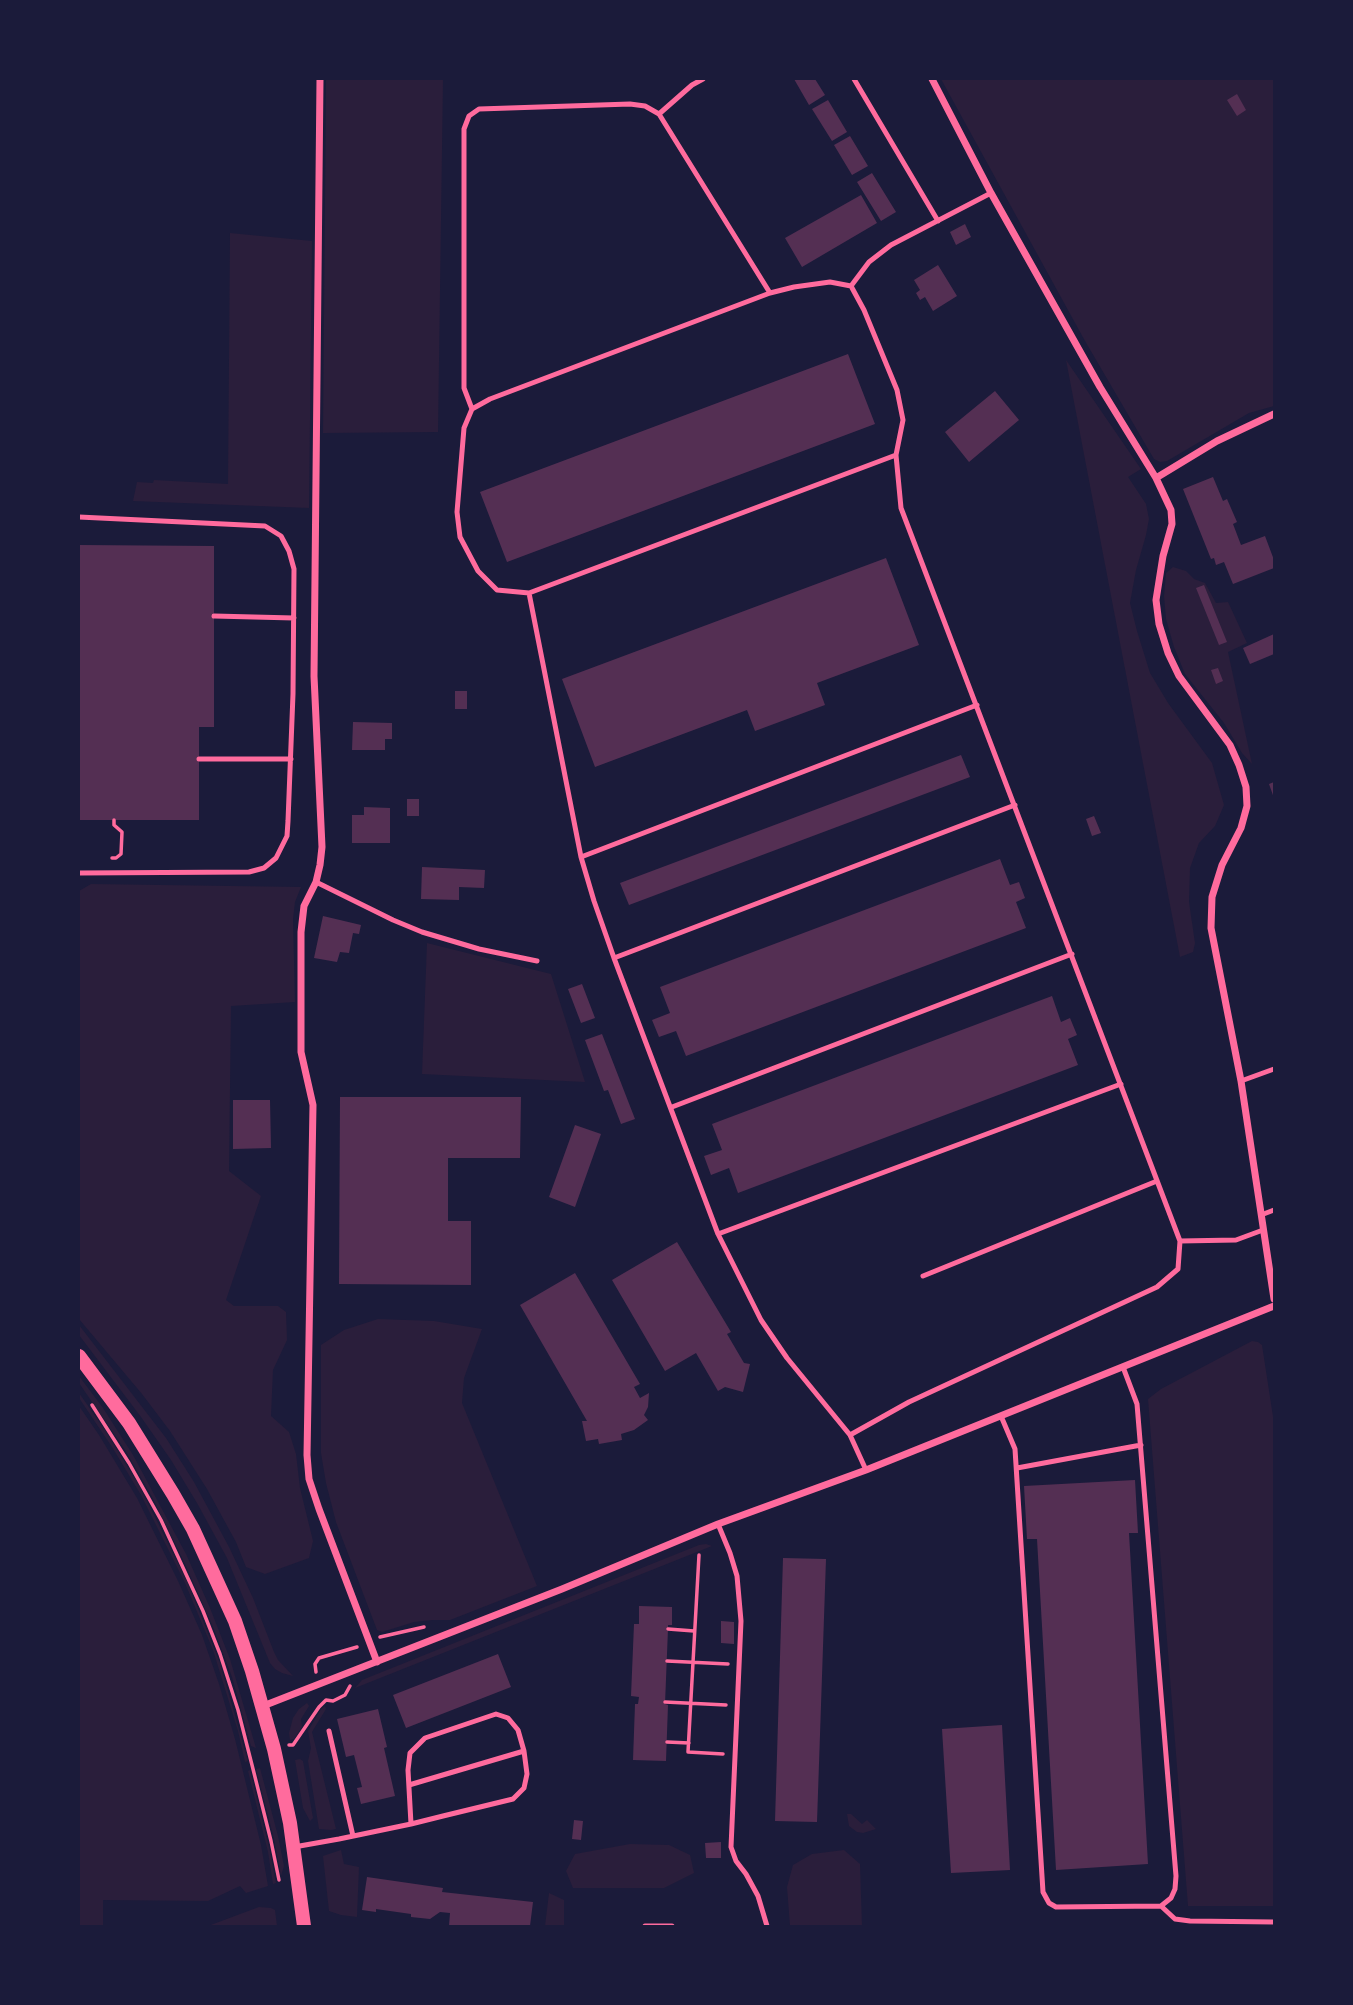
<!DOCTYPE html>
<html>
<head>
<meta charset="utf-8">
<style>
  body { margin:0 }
  #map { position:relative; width:1353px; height:2005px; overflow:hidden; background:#1b1b3a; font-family:"Noto Serif",serif }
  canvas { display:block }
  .frame { position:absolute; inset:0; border:80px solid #1b1b3a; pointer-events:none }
</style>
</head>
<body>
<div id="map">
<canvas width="1353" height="2005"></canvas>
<div class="frame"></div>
</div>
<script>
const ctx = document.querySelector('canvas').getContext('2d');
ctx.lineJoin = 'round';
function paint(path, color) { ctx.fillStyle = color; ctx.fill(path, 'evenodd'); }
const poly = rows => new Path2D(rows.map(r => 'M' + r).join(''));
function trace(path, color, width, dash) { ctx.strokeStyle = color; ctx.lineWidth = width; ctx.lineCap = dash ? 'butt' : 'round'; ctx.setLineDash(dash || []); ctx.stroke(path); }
paint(poly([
  [326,79,443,79,438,432,323,433],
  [941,79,1274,79,1274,406,1249,413,1167,461,1160,462,1154,459,1085,341],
  [230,233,312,241,309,508,133,501,137,482,153,483,154,480,228,484],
  [1066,360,1141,469,1128,477,1146,504,1149,519,1146,535,1136,570,1130,603,1137,631,1150,673,1168,703,1212,763,1224,805,1215,826,1199,843,1190,868,1189,902,1195,943,1193,952,1180,957],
  [1173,567,1186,571,1194,579,1205,583,1216,603,1228,602,1247,643,1228,652,1252,764,1242,753,1224,723,1185,674,1174,647,1166,619,1164,596,1166,573],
  [91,884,301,887,295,902,293,919,295,1002,231,1006,229,1171,261,1196,226,1300,234,1306,278,1306,286,1312,287,1340,273,1370,271,1416,289,1432,296,1454,300,1488,313,1541,309,1558,265,1574,246,1567,236,1542,207,1489,170,1431,142,1394,79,1319,79,891],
  [427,943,551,974,585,1082,422,1074],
  [378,1319,434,1321,482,1329,464,1378,462,1403,537,1586,450,1620,433,1620,414,1622,382,1632,377,1630,336,1522,326,1483,321,1453,321,1345,344,1330],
  [79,1325,166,1438,194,1482,229,1547,253,1598,274,1652,278,1660,293,1676,282,1673,275,1669,270,1663,227,1558,197,1503,171,1460,141,1417,79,1335],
  [1252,1341,1258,1342,1262,1345,1274,1423,1274,1906,1188,1906,1148,1399,1161,1389],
  [79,1376,103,1408,133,1455,186,1554,210,1608,230,1659,256,1748,251,1746,232,1677,213,1627,184,1562,152,1497,125,1450,79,1383],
  [79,1393,105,1430,139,1485,187,1581,220,1663,248,1761,245,1762,238,1731,213,1650,185,1583,141,1495,112,1447,79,1398],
  [79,1406,99,1435,137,1498,178,1581,202,1635,219,1684,235,1739,261,1845,268,1886,246,1893,240,1886,208,1901,103,1900,103,1926,79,1926],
  [706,1544,712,1546,355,1688,362,1680,699,1545],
  [307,1703,309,1706,301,1719,302,1727,294,1739,290,1740,289,1733,293,1718,299,1709],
  [325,1706,326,1709,312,1732,336,1829,331,1830,319,1829,308,1761,311,1748,308,1731,321,1709],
  [300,1759,303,1761,313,1818,310,1821,303,1808,295,1760],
  [260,1768,278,1836,284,1866,281,1876,274,1839,256,1769],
  [250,1770,270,1851,276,1883,273,1884,268,1852,248,1771],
  [847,1814,851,1814,862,1824,867,1820,876,1829,863,1833,857,1832,849,1826],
  [630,1844,669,1845,690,1855,694,1873,664,1888,573,1888,566,1871,575,1854],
  [341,1850,344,1864,359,1867,357,1917,341,1915,329,1911,323,1856],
  [844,1850,860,1864,862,1926,790,1926,787,1887,793,1865,812,1854],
  [549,1893,564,1900,564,1926,545,1926],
  [259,1907,271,1908,275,1910,277,1926,208,1926]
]), '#2a1e3b');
paint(poly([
  [794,79,815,79,825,95,809,105],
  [1237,94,1246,110,1237,116,1227,100],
  [828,100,847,132,832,141,812,109],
  [850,136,868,166,852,175,834,145],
  [872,173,896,212,881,221,857,182],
  [861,195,877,223,802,267,785,238],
  [965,224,971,237,956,245,950,232],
  [938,265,957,296,933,311,925,297,920,300,916,293,920,290,914,280],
  [848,354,875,424,507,562,480,492],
  [995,391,1019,420,969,462,945,432],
  [1213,477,1223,501,1227,499,1237,522,1233,524,1241,545,1265,536,1274,560,1274,568,1233,584,1224,562,1216,565,1214,558,1211,559,1183,489],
  [79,545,214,546,214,727,199,727,199,820,79,820],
  [886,558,919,645,817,683,825,705,755,731,747,710,595,767,562,679],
  [1204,585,1227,642,1219,645,1196,588],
  [1274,634,1274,654,1250,664,1243,648],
  [1218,668,1223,681,1216,684,1211,670],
  [455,691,467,691,467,709,455,709],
  [353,722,392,723,392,739,385,739,385,750,352,750],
  [961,755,970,777,629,905,620,883],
  [1274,782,1274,798,1269,784],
  [407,799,419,799,419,816,407,816],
  [364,807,390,808,390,843,352,843,352,815,364,815],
  [1094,816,1101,833,1092,836,1086,819],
  [1000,859,1010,885,1019,882,1025,898,1016,902,1026,928,686,1056,676,1031,659,1037,652,1020,670,1013,660,987],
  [422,867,485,870,484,888,459,887,459,900,421,899],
  [323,916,361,925,359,934,353,933,349,953,340,952,337,962,314,958],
  [582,984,595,1018,581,1023,568,989],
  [1052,996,1061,1022,1070,1018,1077,1035,1068,1039,1078,1065,738,1193,729,1168,711,1175,704,1156,722,1150,712,1124],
  [602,1034,635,1119,621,1124,608,1090,604,1091,585,1040],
  [340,1097,521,1097,520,1158,448,1158,448,1221,471,1221,471,1285,339,1284],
  [233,1100,270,1100,271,1148,233,1149],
  [575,1125,601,1134,575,1207,549,1197],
  [677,1242,731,1332,727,1334,744,1363,750,1364,743,1392,725,1387,718,1391,696,1353,665,1371,612,1280],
  [575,1273,640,1384,634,1387,640,1398,649,1393,648,1407,644,1415,648,1420,634,1430,621,1434,622,1440,599,1444,598,1439,586,1441,582,1421,587,1421,520,1305],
  [1135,1480,1138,1533,1129,1533,1148,1864,1056,1870,1037,1539,1027,1539,1024,1486],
  [783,1558,826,1559,817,1822,775,1821],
  [639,1606,672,1607,672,1625,668,1625,668,1629,665,1704,668,1705,666,1761,633,1760,635,1704,638,1704,639,1697,631,1696,634,1624,639,1624],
  [721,1621,734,1622,734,1644,721,1643],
  [498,1654,511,1687,406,1728,393,1695],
  [378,1709,387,1747,384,1748,395,1796,361,1804,357,1788,362,1787,354,1755,346,1757,337,1719],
  [1002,1725,1010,1870,951,1873,942,1729],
  [574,1820,583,1821,581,1840,572,1839],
  [721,1842,721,1858,706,1858,705,1843],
  [367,1877,443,1888,442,1892,533,1902,530,1926,449,1926,450,1913,440,1912,430,1919,411,1917,411,1914,376,1909,376,1912,362,1910]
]), '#542f53');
trace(poly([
  [112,858,116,858,121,854,122,832,114,825,114,820],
  [92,1405,129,1463,161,1520,203,1611,220,1654,238,1710,252,1765,271,1841,279,1880],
  [699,1555,688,1752,723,1754],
  [668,1629,694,1631],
  [380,1637,424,1627],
  [667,1661,728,1664],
  [316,1672,315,1664,319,1658,357,1647],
  [665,1702,726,1705],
  [667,1742,689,1743],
  [289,1745,293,1745,319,1707,326,1700,333,1701,345,1695,350,1686]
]), '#ff6b9d', 3.5);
trace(poly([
  [854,79,938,221],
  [659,114,692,85,703,79],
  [851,286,869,262,891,245,991,193],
  [472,409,464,388,464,129,469,116,479,109,630,104,645,106,659,114,770,293],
  [79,517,265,526,281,536,289,551,294,569,293,694,288,821,287,836,276,858,264,868,249,872,79,873],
  [529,593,581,857,594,901,614,958,718,1234,761,1320,787,1358,850,1435,866,1470],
  [214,616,294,618],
  [199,759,291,759],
  [581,857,977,705],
  [316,882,393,920,422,932,479,949,537,961],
  [614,958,1015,805],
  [1241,1081,1274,1069],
  [672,1107,1072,954],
  [1261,1215,1274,1210],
  [718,1234,1121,1084],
  [1180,1241,1236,1240,1263,1230],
  [923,1276,1157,1181],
  [1001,1416,1015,1449,1043,1892,1049,1903,1056,1907,1161,1906,1171,1898,1175,1889,1176,1876,1137,1404,1123,1367],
  [850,1435,909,1402,1157,1287,1178,1269,1180,1241,901,508,896,455,903,420,897,390,864,310,851,286,830,282,794,287,770,293,490,399,472,409,464,428,457,512,460,537,478,571,497,590,529,593,896,455],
  [1017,1468,1141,1445],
  [718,1524,730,1553,737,1576,741,1621,731,1847,736,1861,746,1874,758,1896,767,1926],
  [329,1731,353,1836],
  [409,1785,524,1751],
  [294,1847,339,1839,411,1824,443,1816,513,1799,524,1788,527,1774,524,1751,518,1730,508,1718,496,1714,425,1738,410,1753,408,1770,411,1824],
  [1161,1906,1175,1919,1190,1921,1274,1922],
  [645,1926,672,1926]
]), '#ff6b9d', 5);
trace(poly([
  [320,79,314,676,322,847,320,865,316,882,304,906,301,932,301,1052,313,1105,307,1455,309,1479,319,1509,377,1662],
  [932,79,991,193,1100,387,1156,478,1171,510,1172,524,1163,556,1156,600,1159,624,1168,653,1179,676,1230,745,1239,765,1246,787,1247,806,1241,828,1222,865,1212,897,1211,928,1241,1081,1274,1299],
  [1156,478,1217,441,1274,414],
  [263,1706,562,1589,718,1524,866,1470,1274,1306]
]), '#ff6b9d', 7);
trace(poly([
  [79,1356,129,1423,173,1494,193,1529,235,1621,252,1671,274,1749,290,1823,304,1926]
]), '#ff6b9d', 14);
</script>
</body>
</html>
